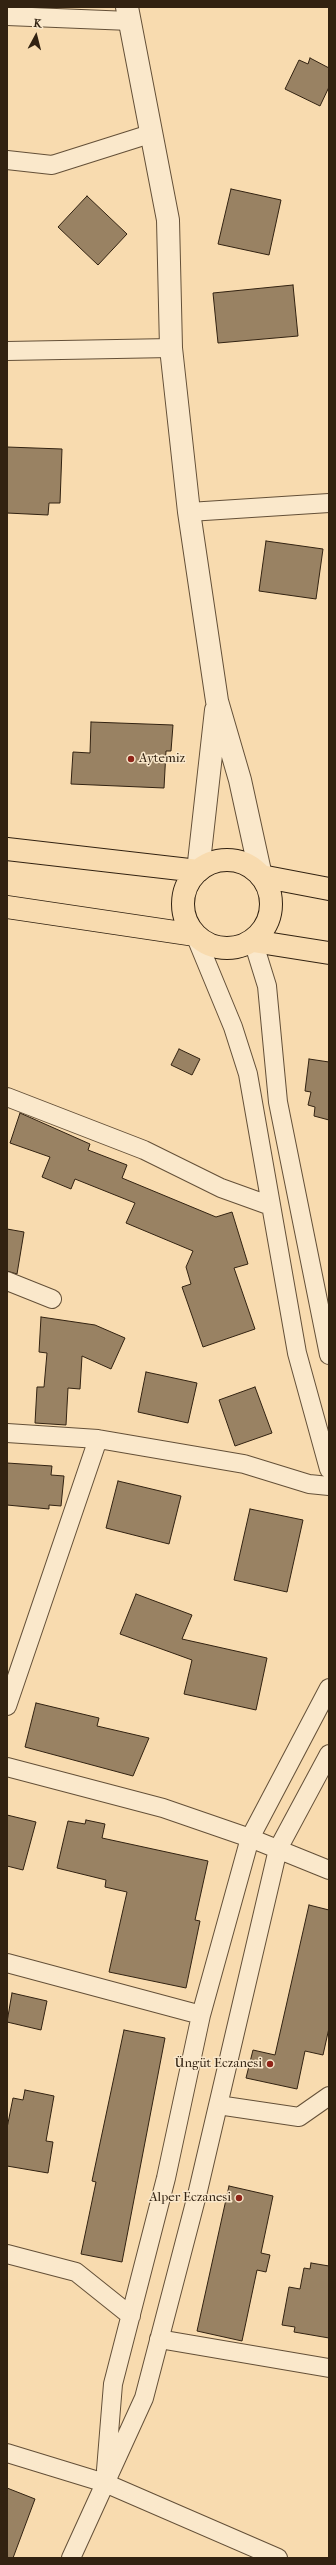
<!DOCTYPE html>
<html>
<head>
<meta charset="utf-8">
<style>
  body { margin:0 }
  #map { position:relative; width:336px; height:2565px; overflow:hidden; background:#f8dbaf; font-family:"IM FELL French Canon",serif }
  canvas { display:block }
  .frame { position:absolute; inset:0; border:8px solid #322211; pointer-events:none }
  .north { position:absolute; left:16px; top:16px; width:40px; height:40px; -webkit-text-stroke:3px #fae8cb; paint-order:stroke; rotate:7deg; font-size:11px; font-weight:700; line-height:16px; text-align:center; color:#322211 }
  .north::after { content:''; display:block; margin:auto; width:14px; height:18px; background:#322211; clip-path:polygon(50% 0,100% 100%,50% 72%,0 100%) }
</style>
</head>
<body>
<div id="map">
<canvas width="336" height="2565"></canvas>
<div class="frame"></div>
<div class="north">K</div>
</div>
<script>
const ctx = document.querySelector('canvas').getContext('2d');
ctx.lineJoin = 'round';
function paint(path, color) { ctx.fillStyle = color; ctx.fill(path, 'evenodd'); }
const poly = rows => new Path2D(rows.map(r => 'M' + r).join(''));
function trace(path, color, width, dash) { ctx.strokeStyle = color; ctx.lineWidth = width; ctx.lineCap = dash ? 'butt' : 'round'; ctx.setLineDash(dash || []); ctx.stroke(path); }
function write(font, color, halo, rows, align = 'center') {
  ctx.font = font + ' "IM FELL French Canon",serif'; ctx.lineWidth = 3; ctx.setLineDash([]); ctx.textBaseline = 'middle'; ctx.strokeStyle = halo; ctx.fillStyle = color; for (const [text, x, y, turn = 0] of rows) {
    ctx.save(); ctx.translate(x, y); ctx.rotate((+turn || 0) * Math.PI / 180); ctx.textAlign = isNaN(turn) ? turn : align; if (halo) ctx.strokeText(text, 0, 0); ctx.fillText(text, 0, 0); ctx.restore();
  }
}
const building = poly([
  [310,58,329,68,329,87,320,106,285,89,299,60,308,64,310,58],
  [231,189,281,200,269,255,218,244,231,189],
  [87,196,127,234,98,265,58,227,87,196],
  [293,285,298,336,218,343,213,293,293,285],
  [7,447,62,449,60,503,49,503,48,515,7,513,7,447],
  [266,541,323,549,316,599,259,591,266,541],
  [91,722,173,725,171,751,166,751,164,788,71,784,73,752,90,753,91,722],
  [179,1049,200,1059,192,1075,171,1065,179,1049],
  [309,1059,329,1062,329,1120,314,1116,315,1107,308,1105,311,1092,305,1091,309,1059],
  [20,1113,90,1144,88,1150,127,1165,122,1178,216,1217,232,1212,248,1264,234,1268,255,1329,203,1347,182,1287,191,1284,186,1267,193,1251,126,1223,135,1203,75,1179,71,1189,42,1177,50,1157,10,1143,20,1113],
  [7,1229,24,1232,17,1274,7,1271,7,1229],
  [41,1317,95,1325,125,1338,111,1369,82,1356,80,1389,68,1388,66,1425,35,1423,37,1387,44,1387,47,1353,39,1352,41,1317],
  [146,1372,197,1383,188,1423,138,1412,146,1372],
  [255,1387,272,1433,235,1446,219,1400,255,1387],
  [7,1463,52,1466,51,1475,64,1476,61,1506,49,1505,49,1509,7,1505,7,1463],
  [118,1481,181,1496,169,1544,106,1528,118,1481],
  [250,1509,303,1520,287,1592,234,1580,250,1509],
  [136,1594,192,1615,182,1639,267,1658,256,1710,184,1694,192,1660,120,1634,136,1594],
  [36,1703,99,1718,97,1726,149,1738,133,1776,25,1747,36,1703],
  [7,1815,36,1822,23,1870,7,1866,7,1815],
  [86,1820,105,1824,102,1838,208,1861,195,1920,200,1921,186,1988,109,1972,127,1892,105,1887,106,1880,57,1868,68,1821,85,1824,86,1820],
  [309,1905,329,1910,329,2028,323,2055,305,2051,297,2089,246,2078,253,2050,275,2055,309,1905],
  [12,1993,47,2001,41,2030,7,2022,12,1993],
  [124,2030,165,2038,122,2262,81,2254,96,2182,92,2181,124,2030],
  [25,2090,54,2096,46,2141,53,2142,48,2173,7,2166,7,2128,13,2098,23,2100,25,2090],
  [229,2186,273,2196,261,2253,270,2255,266,2272,257,2270,242,2341,197,2331,229,2186],
  [311,2263,329,2266,329,2338,294,2332,295,2327,282,2325,289,2287,300,2289,304,2268,310,2269,311,2263],
  [7,2488,35,2499,13,2558,7,2558,7,2488]
]);
paint(building, '#998263');
trace(building, '#322211', 1);
const minor = poly([
  [7,16,130,21],
  [7,160,52,165,150,134],
  [7,351,171,348],
  [189,512,329,503],
  [195,935,233,1027,248,1074,297,1353,329,1469],
  [253,941,267,986,278,1102,329,1355],
  [7,1097,144,1150,221,1188,271,1206],
  [7,1281,52,1299],
  [7,1433,98,1439,244,1464,309,1484,329,1486],
  [7,1706,98,1439],
  [7,1767,163,1808,250,1838,329,1870],
  [7,1963,201,2015],
  [218,2105,299,2117,329,2096],
  [7,2254,76,2272,131,2316],
  [159,2339,329,2368],
  [7,2453,105,2483,278,2558],
  [106,2470,113,2384,166,2178,201,2015,250,1838,329,1688],
  [71,2558,144,2398,197,2195,278,1849,329,1754]
]);
const tertiary = poly([
  [127,7,168,220,171,348,189,512,217,701,240,780,261,876],
  [198,871,216,710]
]);
const primary = poly([
  [7,849,198,871],
  '183 904a44 44 0 1 1 88 0a44 44 0 1 1-88 0Z',
  [261,876,329,889],
  [7,907,195,935],
  [253,941,329,953]
]);
trace(minor, '#645038', 20);
trace(tertiary, '#645038', 24);
trace(primary, '#322211', 24);
trace(minor, '#fae8cb', 18);
trace(tertiary, '#fae8cb', 22);
trace(primary, '#f8dbaf', 22);
for (const [x, y, r, color] of [
  [131,759,4,"#8f2418"],
  [270,2064,4,"#8f2418"],
  [239,2198,4,"#8f2418"]
]) { const dot = new Path2D(); dot.arc(x, y, r, 0, 2 * Math.PI); ctx.fillStyle = color; ctx.fill(dot); trace(dot, '#fae8cb', 1.5); }
write('13px', '#322211', '#fae8cb', [
  ["Aytemiz",139,759,"left"],
  ["Üngüt Eczanesi",262,2064],
  ["Alper Eczanesi",231,2198]
], 'right');
</script>
</body>
</html>
